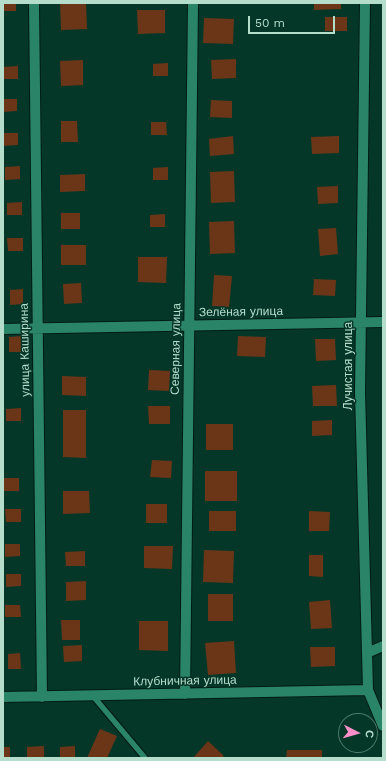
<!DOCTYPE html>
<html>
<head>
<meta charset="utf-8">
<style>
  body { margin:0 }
  #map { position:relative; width:386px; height:761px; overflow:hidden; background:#053728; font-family:"Work Sans",sans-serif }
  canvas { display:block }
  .frame { position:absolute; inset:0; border:4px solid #b5ddcc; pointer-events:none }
  .north { position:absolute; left:338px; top:713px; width:40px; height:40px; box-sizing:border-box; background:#053728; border:1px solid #4b796a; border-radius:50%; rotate:96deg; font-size:11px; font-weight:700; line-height:16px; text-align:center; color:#b5ddcc }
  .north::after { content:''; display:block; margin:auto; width:14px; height:18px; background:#f98fc9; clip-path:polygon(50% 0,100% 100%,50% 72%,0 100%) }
  .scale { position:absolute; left:248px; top:16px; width:87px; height:18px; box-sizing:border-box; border:2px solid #b5ddcc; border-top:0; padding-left:5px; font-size:12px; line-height:14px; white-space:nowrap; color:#b5ddcc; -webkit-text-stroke:3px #053728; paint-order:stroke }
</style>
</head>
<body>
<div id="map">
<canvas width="386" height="761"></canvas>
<div class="frame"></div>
<div class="north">С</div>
<div class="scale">50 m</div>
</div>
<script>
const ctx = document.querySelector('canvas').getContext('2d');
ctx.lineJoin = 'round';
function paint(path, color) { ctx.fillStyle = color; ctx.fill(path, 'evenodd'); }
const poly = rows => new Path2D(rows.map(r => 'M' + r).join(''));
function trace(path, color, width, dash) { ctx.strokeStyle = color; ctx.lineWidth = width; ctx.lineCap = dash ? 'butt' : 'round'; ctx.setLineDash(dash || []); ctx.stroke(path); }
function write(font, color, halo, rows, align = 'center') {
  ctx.font = font + ' "Work Sans",sans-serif'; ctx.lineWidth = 3; ctx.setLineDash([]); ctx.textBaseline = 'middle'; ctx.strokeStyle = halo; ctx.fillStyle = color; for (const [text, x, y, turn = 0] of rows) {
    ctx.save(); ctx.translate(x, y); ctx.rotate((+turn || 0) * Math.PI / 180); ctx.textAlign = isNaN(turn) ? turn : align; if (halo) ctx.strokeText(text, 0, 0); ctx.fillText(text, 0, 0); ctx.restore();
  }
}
paint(poly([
  [3,3,16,3,16,11,3,11],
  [60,3,86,3,87,29,61,30],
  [314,3,341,3,341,9,314,10],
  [137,10,165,10,165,33,138,34],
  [325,17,347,17,347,31,325,31],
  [204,18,234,19,233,44,203,43],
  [236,59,236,78,212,79,211,60],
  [83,60,83,85,61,86,60,61],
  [168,63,168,76,153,76,153,64],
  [18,66,18,79,3,79,3,67],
  [3,99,17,99,17,111,3,112],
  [211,100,232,101,232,118,210,117],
  [61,121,77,121,78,142,61,142],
  [151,122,166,122,167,135,151,135],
  [3,133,18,133,18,145,3,146],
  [233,136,234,154,210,156,209,139],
  [339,136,339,153,312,154,311,137],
  [20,166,20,179,5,180,5,167],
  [168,167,168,180,153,180,153,168],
  [234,171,235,202,211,203,210,172],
  [85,174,85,191,60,192,60,175],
  [338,186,338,203,318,204,317,187],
  [22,202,22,215,7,215,7,203],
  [61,213,80,213,80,229,61,229],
  [165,214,165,227,150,227,150,215],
  [234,221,235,253,210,254,209,222],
  [336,228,338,254,320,256,318,229],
  [7,238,23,238,23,251,8,251],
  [61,245,86,245,86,265,61,265],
  [138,257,167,257,166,283,138,282],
  [214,275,232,276,229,307,212,306],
  [314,279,336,280,335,296,313,295],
  [81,283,82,303,64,304,63,284],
  [23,289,23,304,10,305,10,290],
  [22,336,22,352,9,352,9,337],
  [238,336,266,337,265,357,237,356],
  [315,339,335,339,336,360,316,361],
  [149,370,170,371,169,391,148,390],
  [62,376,86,377,86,396,62,395],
  [336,385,337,406,313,406,312,386],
  [148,406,170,406,170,424,149,424],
  [21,408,21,421,6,421,6,409],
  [63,410,86,410,86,458,63,457],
  [332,420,332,435,312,436,312,421],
  [206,424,233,424,233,450,206,450],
  [152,460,172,461,171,478,150,477],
  [205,471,237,471,237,501,205,501],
  [3,478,19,478,19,491,4,491],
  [63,491,89,491,90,513,63,514],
  [146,504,167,504,167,523,146,523],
  [5,509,21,509,21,522,6,522],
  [209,511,236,511,236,531,209,531],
  [309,511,330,512,329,531,309,531],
  [5,544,20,544,20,556,5,557],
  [144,546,173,546,172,569,144,568],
  [204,550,234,551,233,583,203,582],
  [85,551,85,566,66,566,65,552],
  [309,555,323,555,323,577,309,576],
  [6,574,21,574,21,586,6,587],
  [86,581,86,600,66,601,66,582],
  [208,594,233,594,233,621,208,621],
  [330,600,332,628,311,629,309,602],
  [5,605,20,605,21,617,5,617],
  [61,620,80,620,80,640,62,640],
  [139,621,168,621,168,651,139,650],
  [234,641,236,673,208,675,205,643],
  [82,645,82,661,64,662,63,646],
  [310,647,335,647,335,666,311,667],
  [20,653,21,669,8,669,8,654],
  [100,729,117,736,107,758,87,758],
  [208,741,224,756,222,758,193,758],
  [44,746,44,758,27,758,27,747],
  [75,746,75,758,60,758,60,747],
  [3,747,10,747,10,758,3,758],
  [287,750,322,750,322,758,286,758]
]), '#6b3618');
const service = poly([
  [93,696,145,758]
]);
const minor = poly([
  [34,3,42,697],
  [365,3,360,392,368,690,383,726],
  [3,329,383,322],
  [367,653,383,646],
  [185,694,193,3],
  [3,697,368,690]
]);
trace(service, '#011c13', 8);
trace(minor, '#011c13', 12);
trace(service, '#2a8467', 5.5);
trace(minor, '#2a8467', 10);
write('12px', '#b5ddcc', '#053728', [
  ["Зелёная улица",241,312,-1],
  ["Северная улица",176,349,-89],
  ["улица Каширина",25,350,-91],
  ["Лучистая улица",348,366,-90],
  ["Клубничная улица",185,681,-1]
]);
</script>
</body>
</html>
